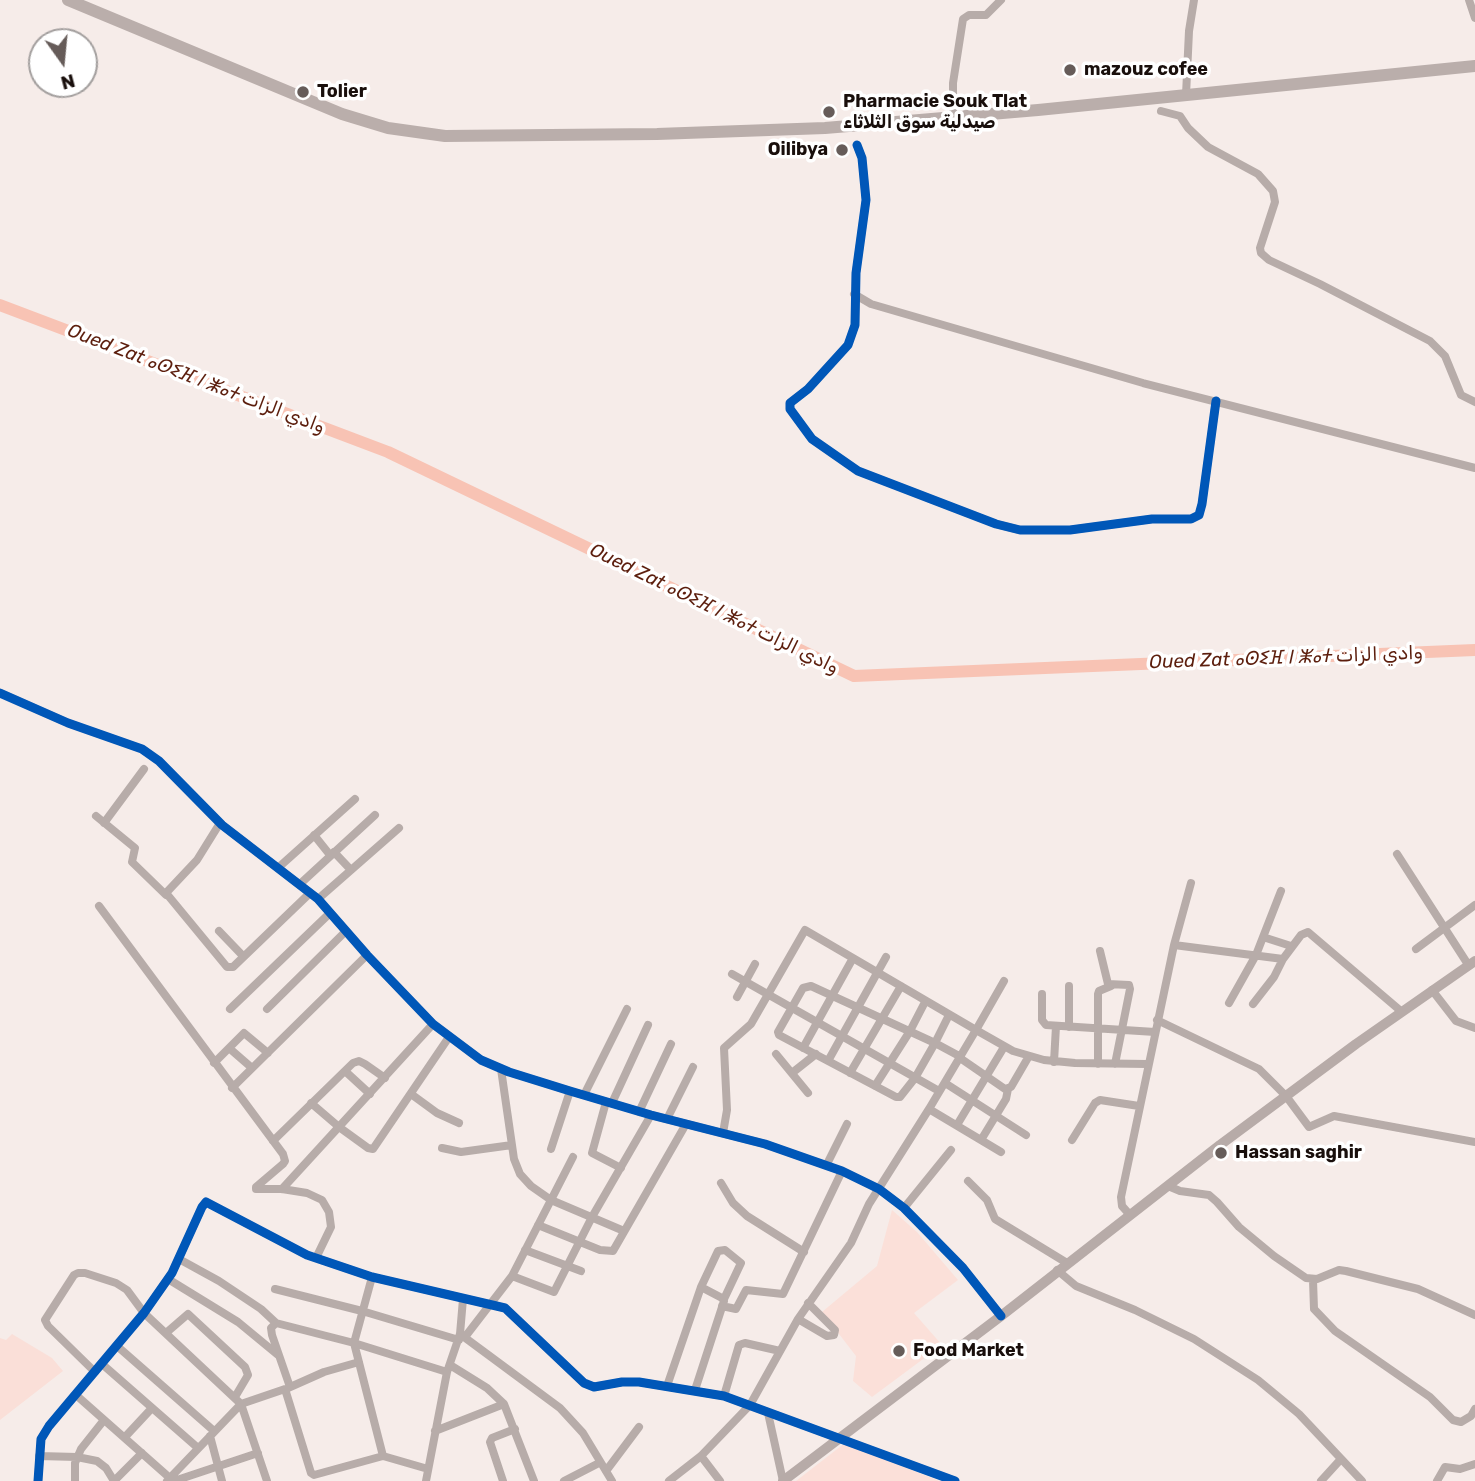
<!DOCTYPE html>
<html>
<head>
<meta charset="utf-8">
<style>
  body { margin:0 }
  #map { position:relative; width:1475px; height:1481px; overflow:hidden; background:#f6ece9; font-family:Rubik,sans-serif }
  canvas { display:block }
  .north { position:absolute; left:28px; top:28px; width:70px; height:70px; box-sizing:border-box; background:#fff; border:2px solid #a39f9e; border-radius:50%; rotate:165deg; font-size:19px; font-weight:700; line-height:28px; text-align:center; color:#190f0c }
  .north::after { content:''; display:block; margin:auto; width:24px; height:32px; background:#665c59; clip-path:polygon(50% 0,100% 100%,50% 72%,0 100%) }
</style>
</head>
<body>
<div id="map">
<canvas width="1475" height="1481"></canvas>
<div class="north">N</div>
</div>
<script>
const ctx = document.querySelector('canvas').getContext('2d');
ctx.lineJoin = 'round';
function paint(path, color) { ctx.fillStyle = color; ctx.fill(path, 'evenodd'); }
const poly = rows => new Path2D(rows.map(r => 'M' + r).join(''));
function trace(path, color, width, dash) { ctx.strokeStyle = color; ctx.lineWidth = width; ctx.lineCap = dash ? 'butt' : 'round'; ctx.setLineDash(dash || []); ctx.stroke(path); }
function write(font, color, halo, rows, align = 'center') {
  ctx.font = font + ' Rubik,"Noto Naskh Arabic","Noto Sans Tifinagh",sans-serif'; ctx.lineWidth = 7; ctx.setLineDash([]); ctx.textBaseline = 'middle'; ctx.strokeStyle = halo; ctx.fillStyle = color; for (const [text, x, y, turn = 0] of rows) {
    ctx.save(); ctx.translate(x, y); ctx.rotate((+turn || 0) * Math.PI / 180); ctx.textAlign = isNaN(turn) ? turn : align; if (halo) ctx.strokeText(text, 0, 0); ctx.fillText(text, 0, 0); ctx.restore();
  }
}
paint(poly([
  [892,1210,917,1232,958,1280,914,1313,942,1345,872,1397,853,1381,856,1356,822,1312,877,1266],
  [845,1443,939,1481,796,1481]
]), '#fbe0d9');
paint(poly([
  [12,1334,52,1358,63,1371,0,1420,0,1338,6,1340]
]), '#fadfd8');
trace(poly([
  [0,305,388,452,854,676,1475,650]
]), '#f8c3b4', 12);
trace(poly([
  [1469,0,1475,18],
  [1186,95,1189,31,1194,0],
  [1161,111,1180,116,1188,128,1208,147,1258,174,1273,191,1275,202,1260,248,1261,253,1269,260,1320,284,1430,341,1445,356,1461,395,1475,402],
  [953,118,953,83,963,19,969,15,986,15,1001,0],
  [857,145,862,158,866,200,856,273,855,325,848,345,808,389,790,403,790,409,812,439,858,471,996,524,1020,530,1070,530,1152,519,1191,519,1199,515,1202,504,1216,401],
  [854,294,871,304,1143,383,1475,468],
  [0,693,68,723,142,749,159,761,222,825,318,899,367,955,433,1024,481,1060,509,1072,570,1091,651,1115,765,1144,842,1171,879,1189,904,1208,963,1268,1001,1316],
  [96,816,135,848,132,862,166,895],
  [104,823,144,769],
  [220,823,197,860,166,893,227,967,233,967,310,893],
  [314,835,330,855],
  [334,852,351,870],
  [1397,854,1469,966],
  [279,867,355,799],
  [300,884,375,815],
  [318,899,399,828],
  [99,906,283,1154,285,1161,283,1164,256,1187,256,1189,282,1189,307,1193,322,1200,329,1212,331,1227,316,1258],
  [219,931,243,956],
  [1263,937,1291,946],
  [1174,945,1191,883],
  [1416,949,1475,905],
  [1100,951,1108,984,1129,985,1130,989,1115,1064],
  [732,974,939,1091],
  [1432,990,1456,1021,1475,1028],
  [1042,994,1042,1020,1046,1025,1155,1032],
  [737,997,755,964],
  [1229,1003,1256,955,1281,891],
  [1253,1004,1274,977,1283,959],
  [230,1009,330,913],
  [267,1009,346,931],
  [949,1015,935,1043,915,1078,900,1097,896,1097,779,1035,778,1032,803,988,811,986,935,1043,961,1057],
  [1157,1020,1259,1069,1286,1096,1309,1127,1334,1116,1475,1142],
  [1069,1027,1069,986],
  [229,1048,252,1068],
  [803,1048,853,958],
  [776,1054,808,1093],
  [960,1058,1005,1089,1011,1087,1029,1056],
  [828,1061,886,957],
  [1054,1062,1056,1026],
  [214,1063,244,1033,268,1053],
  [1098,1064,1098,994,1099,991,1111,986],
  [345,1071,370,1094],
  [792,1073,816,1054],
  [850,1073,901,986],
  [945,1083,1026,1135],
  [875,1086,910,1031,925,1002],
  [232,1088,367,955],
  [411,1094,437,1113,459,1123],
  [584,1095,627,1009],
  [606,1102,592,1153,621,1168],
  [311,1103,339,1127,368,1148,373,1149,449,1037],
  [612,1103,648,1025],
  [929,1109,1001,1152],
  [639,1112,671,1044],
  [667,1119,693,1067],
  [957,1125,1004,1047],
  [723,1133,727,1110,724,1048,751,1024,805,930,976,1030,1004,981],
  [981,1140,1006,1099,1008,1089],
  [1072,1140,1095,1103,1100,1100,1139,1106],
  [273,1141,353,1063,359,1061,365,1064,385,1078],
  [442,1148,461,1152,512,1145],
  [551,1149,570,1091],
  [573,1157,551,1200,624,1231],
  [827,1164,847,1124],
  [968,1181,987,1200,995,1219,1067,1263],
  [721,1183,733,1203,747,1216,804,1252],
  [1168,1186,1180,1191,1209,1195,1217,1202,1239,1227,1274,1256,1306,1278,1317,1279,1339,1270,1346,1271,1418,1289,1475,1315],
  [282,1189,433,1024],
  [904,1208,951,1150],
  [1130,1215,1122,1206,1121,1197,1174,945,1283,959,1301,935,1308,932,1402,1012],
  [538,1225,600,1250,613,1251,686,1124],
  [525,1250,581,1271],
  [179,1259,219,1281,261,1309,276,1323],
  [1057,1270,1076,1286,1135,1310,1194,1339,1258,1380,1299,1414,1362,1481],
  [512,1276,554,1292,592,1217,651,1115],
  [372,1277,354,1343,383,1456],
  [168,1279,238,1322,278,1355],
  [1313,1280,1314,1309,1335,1331,1430,1397,1453,1420,1461,1422,1471,1416,1475,1409],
  [701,1287,718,1251,725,1250,741,1263,724,1299],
  [275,1289,362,1311,459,1340],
  [722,1306,736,1309,746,1290,783,1294,842,1171],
  [798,1319,827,1336,834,1335,835,1330,808,1303],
  [166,1333,188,1314,245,1367,248,1375,235,1397],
  [460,1334,560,1408,583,1433,612,1481],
  [465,1337,512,1276,551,1200,531,1186,520,1174,514,1159,501,1069],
  [117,1346,214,1431],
  [102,1364,198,1448],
  [450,1365,487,1388,504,1404,534,1481],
  [95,1372,48,1326,45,1320,74,1275,78,1273,85,1273,116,1283,127,1290,144,1313,241,1404,267,1481],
  [667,1386,701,1287,722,1298,724,1301,695,1390],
  [290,1387,272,1335,271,1328,276,1323,354,1343,447,1372],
  [288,1388,324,1372,359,1362],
  [76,1395,171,1479],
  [724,1396,739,1345,745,1343,780,1351],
  [768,1413,783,1481],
  [435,1431,504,1404],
  [210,1436,222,1481],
  [125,1437,152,1408],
  [39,1456,77,1457,97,1461,106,1468,114,1481],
  [701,1456,720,1481],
  [606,1471,639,1427],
  [115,1480,142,1453],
  [38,1481,41,1439,49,1426,144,1313,172,1273,202,1207,206,1202,307,1255,372,1277,505,1308,584,1383,594,1387,622,1382,639,1382,724,1396,955,1481],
  [75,1481,75,1463,81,1449,104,1420],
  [167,1481,241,1404,285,1389,311,1473,314,1475,383,1456,428,1469],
  [174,1481,258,1453],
  [426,1481,447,1372,460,1334,463,1299],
  [503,1481,490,1442,492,1438,515,1429],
  [564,1481,599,1463],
  [669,1481,701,1456,750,1405,798,1319,851,1243,869,1204,929,1109,976,1030,1013,1051,1044,1060,1075,1063,1147,1064],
  [1321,1481,1341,1459],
  [1437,1481,1445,1467,1460,1469,1475,1464]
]), '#b7aca9', 8);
trace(poly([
  [783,1481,1001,1316,1220,1145,1356,1044,1475,961]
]), '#b7aba8', 10);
trace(poly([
  [68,0,342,114,388,128,445,136,657,134,825,128,1038,110,1475,66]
]), '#baaeab', 12);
trace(poly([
  [857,145,862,158,866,200,856,273,855,325,848,345,808,389,790,403,790,409,812,439,858,471,996,524,1020,530,1070,530,1152,519,1191,519,1199,515,1202,504,1216,401],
  [0,693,68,723,142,749,159,761,222,825,318,899,367,955,433,1024,481,1060,509,1072,570,1091,651,1115,765,1144,842,1171,879,1189,904,1208,963,1268,1001,1316],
  [38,1481,41,1439,49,1426,144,1313,172,1273,202,1207,206,1202,307,1255,372,1277,505,1308,584,1383,594,1387,622,1382,639,1382,724,1396,955,1481]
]), '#0057b8', 9);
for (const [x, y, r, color] of [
  [1070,70,7,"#665c59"],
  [303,92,7,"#665c59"],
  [829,112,7,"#665c59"],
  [842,150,7,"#665c59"],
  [1221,1153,7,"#665c59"],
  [899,1351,7,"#665c59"]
]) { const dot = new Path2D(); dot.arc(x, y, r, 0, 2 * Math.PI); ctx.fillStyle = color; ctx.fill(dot); trace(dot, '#fff', 2.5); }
write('bold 18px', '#190f0c', '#fff', [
  ["mazouz cofee",1084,70],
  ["Tolier",317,92],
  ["Pharmacie Souk Tlat",843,102],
  ["صيدلية سوق الثلاثاء",843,123],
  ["Oilibya",828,150,"right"],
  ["Hassan saghir",1235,1153],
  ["Food Market",913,1351]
], 'left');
write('italic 19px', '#5c1e0d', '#fff', [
  ["Oued Zat ⴰⵙⵉⴼ ⵏ ⵥⴰⵜ وادي الزات",196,379,21],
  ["Oued Zat ⴰⵙⵉⴼ ⵏ ⵥⴰⵜ وادي الزات",714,609,26],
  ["Oued Zat ⴰⵙⵉⴼ ⵏ ⵥⴰⵜ وادي الزات",1286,658,-2]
]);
</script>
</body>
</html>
